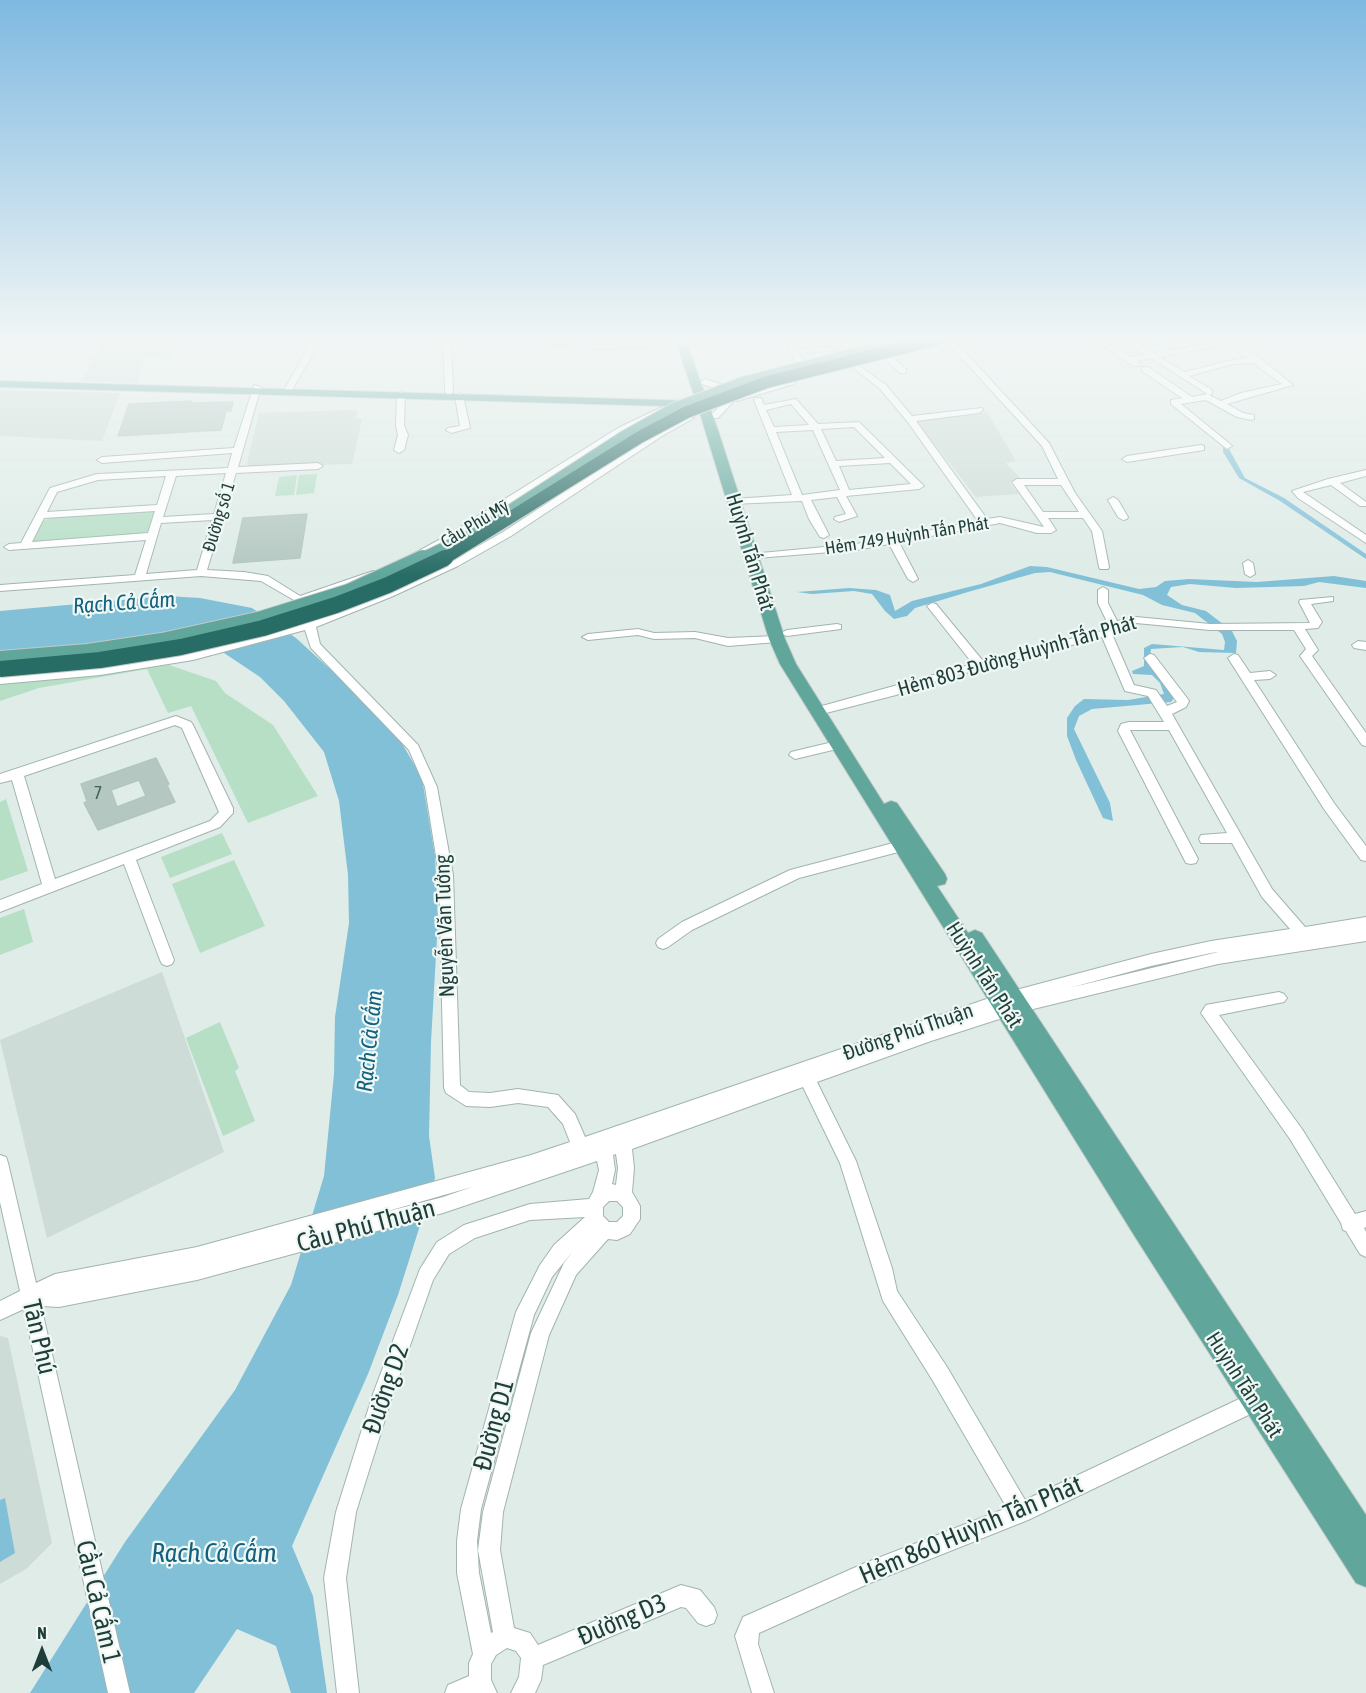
<!DOCTYPE html>
<html>
<head>
<meta charset="utf-8">
<style>
  body { margin:0 }
  #map { position:relative; width:1366px; height:1693px; overflow:hidden; background:#dfece8; font-family:"Asap Condensed",sans-serif }
  canvas { display:block }
  .north { position:absolute; left:12px; top:1621px; width:60px; height:60px; -webkit-text-stroke:4px #f0f8f5; paint-order:stroke; rotate:0deg; font-size:16px; font-weight:700; line-height:24px; text-align:center; color:#1f3e39 }
  .north::after { content:''; display:block; margin:auto; width:21px; height:27px; background:#1f3e39; clip-path:polygon(50% 0,100% 100%,50% 72%,0 100%) }
</style>
</head>
<body>
<div id="map">
<canvas width="1366" height="1693"></canvas>
<div class="north">N</div>
</div>
<script>
const ctx = document.querySelector('canvas').getContext('2d');
ctx.lineJoin = 'round';
function paint(path, color) { ctx.fillStyle = color; ctx.fill(path, 'evenodd'); }
const poly = rows => new Path2D(rows.map(r => 'M' + r).join(''));
function trace(path, color, width, dash) { ctx.strokeStyle = color; ctx.lineWidth = width; ctx.lineCap = dash ? 'butt' : 'round'; ctx.setLineDash(dash || []); ctx.stroke(path); }
function write(font, color, halo, rows, align = 'center') {
  ctx.font = font + ' "Asap Condensed",sans-serif'; ctx.lineWidth = 4.5; ctx.setLineDash([]); ctx.textBaseline = 'middle'; ctx.strokeStyle = halo; ctx.fillStyle = color; for (const [text, x, y, turn = 0] of rows) {
    ctx.save(); ctx.translate(x, y); ctx.rotate((+turn || 0) * Math.PI / 180); ctx.textAlign = isNaN(turn) ? turn : align; if (halo) ctx.strokeText(text, 0, 0); ctx.fillText(text, 0, 0); ctx.restore();
  }
}
paint(poly([
  [105,339,180,339,170,358,145,357,138,383,81,381],
  [0,390,120,393,102,441,0,436],
  [347,410,358,411,355,418,362,419,352,464,252,467,247,464,259,413],
  [987,412,1016,461,1006,463,1022,480,1009,482,1019,494,976,497,917,422,919,420],
  [162,972,224,1152,47,1238,0,1040],
  [0,1336,8,1338,52,1543,26,1569,0,1584]
]), '#cddcd7');
paint(poly([
  [317,474,314,493,296,495,299,475],
  [297,475,294,495,275,496,279,477],
  [151,511,156,514,150,533,33,542,32,540,41,522,50,518],
  [169,665,216,681,225,693,273,725,318,796,248,823,191,706,168,713,147,669,39,688,0,701,0,682],
  [6,799,28,871,0,881,0,802],
  [222,833,232,854,170,878,161,857],
  [234,860,265,926,200,953,172,884],
  [24,909,33,942,0,955,0,918],
  [220,1022,239,1068,235,1071,255,1121,223,1136,186,1038]
]), '#b6dfc6');
paint(poly([
  [1223,447,1229,449,1245,478,1284,498,1334,532,1366,554,1366,559,1280,501,1239,478,1223,452],
  [1030,566,1047,567,1139,589,1156,587,1165,581,1189,579,1257,582,1334,576,1366,581,1366,588,1319,582,1304,586,1236,588,1190,584,1171,587,1167,595,1182,605,1206,611,1232,631,1237,641,1236,653,1199,652,1183,647,1151,649,1150,657,1177,694,1171,702,1092,709,1079,716,1074,729,1110,803,1113,821,1103,818,1076,760,1067,736,1067,718,1075,706,1084,699,1128,700,1164,694,1160,683,1152,675,1133,674,1132,671,1144,666,1144,648,1152,644,1224,650,1225,642,1222,634,1195,613,1162,605,1143,595,1050,572,1035,573,968,592,915,608,907,616,894,619,885,611,872,594,854,591,812,594,797,592,849,588,876,590,890,595,895,611,912,601,981,584],
  [167,596,200,598,252,608,296,638,355,692,396,733,422,778,435,856,438,920,431,1042,429,1136,435,1178,398,1295,368,1374,292,1546,313,1596,327,1693,291,1693,276,1646,237,1629,194,1693,30,1693,125,1542,235,1390,291,1285,324,1176,334,1074,335,1017,349,923,348,875,339,801,324,752,284,701,260,677,224,653,182,632,91,647,0,653,0,611],
  [5,1498,15,1553,0,1562,0,1500]
]), '#82c0d7');
const building = poly([
  [548,339,580,339,580,345,548,347,548,339],
  [192,401,191,403,233,402,231,411,226,411,221,430,118,436,129,404,192,401],
  [307,514,300,558,233,563,243,518,307,514],
  [156,758,169,784,167,785,175,802,98,830,84,803,87,801,81,784,156,758],
  [139,780,146,796,117,807,111,790,139,780]
]);
paint(building, '#b4c7c1');
trace(building, '#b1c6c0', 1.5);
const minor = poly([
  [313,339,321,339,291,392,284,394,283,392,313,339],
  [443,339,451,339,453,392,449,395,445,392,443,339],
  [947,339,953,339,1049,443,1075,493,1102,531,1109,567,1108,569,1100,569,1099,567,1092,531,1083,518,1048,518,1056,530,1051,533,1037,533,1000,523,899,542,918,579,913,582,908,579,889,544,856,550,757,558,757,554,761,553,856,544,978,521,907,421,880,389,852,367,851,365,855,363,886,385,912,416,982,408,983,410,979,413,916,421,987,519,1000,517,1044,527,1012,482,1017,479,1058,479,1042,446,947,342,947,339],
  [1024,485,1061,485,1079,512,1043,512,1024,485],
  [1093,339,1102,339,1131,357,1145,355,1122,339,1131,339,1154,353,1230,339,1260,358,1293,385,1227,404,1243,413,1254,415,1254,419,1251,420,1237,417,1206,400,1181,404,1230,444,1232,446,1227,449,1171,404,1171,400,1182,398,1142,371,1142,367,1148,367,1192,397,1207,394,1221,401,1241,393,1282,384,1253,363,1233,364,1189,376,1212,390,1212,394,1209,395,1151,358,1137,361,1140,364,1139,366,1133,366,1093,339],
  [1227,344,1247,358,1233,360,1184,372,1160,357,1227,344],
  [1165,339,1181,339,1154,345,1150,343,1165,339],
  [1284,339,1293,339,1295,341,1291,343,1284,339],
  [742,340,745,340,745,344,691,346,687,344,691,342,742,340],
  [786,340,792,340,797,348,833,347,837,349,833,351,799,353,805,363,801,365,798,365,789,351,786,340],
  [681,341,685,343,684,345,593,349,589,347,593,345,681,341],
  [884,355,890,355,906,369,906,373,900,373,884,359,884,355],
  [705,379,724,385,725,387,721,390,702,384,701,382,705,379],
  [791,379,795,382,794,384,737,401,733,398,791,379],
  [254,385,261,387,238,467,318,463,323,466,318,469,236,473,207,570,244,572,268,576,300,596,373,571,381,571,381,575,299,603,261,581,201,576,0,591,0,585,135,575,146,540,9,550,4,547,9,544,21,543,50,488,97,474,228,468,232,453,102,463,97,460,102,457,234,448,254,385],
  [226,473,214,514,163,517,176,476,226,473],
  [166,476,157,505,47,512,57,492,98,480,166,476],
  [155,511,148,533,32,542,44,518,155,511],
  [212,520,197,570,146,574,161,523,212,520],
  [401,391,405,394,404,425,408,435,404,450,399,453,394,450,398,435,396,425,397,394,401,391],
  [459,393,463,396,470,428,451,433,446,430,448,428,460,426,455,396,459,393],
  [755,398,761,398,764,405,796,399,818,424,859,422,924,486,919,489,846,496,857,516,839,522,834,519,835,517,846,514,837,497,811,500,829,535,824,538,820,537,809,519,802,501,731,504,731,500,734,499,792,495,754,400,755,398],
  [791,404,809,425,774,427,766,410,791,404],
  [854,427,885,458,836,461,821,429,854,427],
  [813,430,840,490,802,495,776,432,813,430],
  [890,463,911,484,849,490,839,466,890,463],
  [727,399,734,401,718,418,712,418,712,414,727,399],
  [660,408,667,410,624,432,454,540,415,560,411,561,406,558,446,536,618,428,660,408],
  [687,416,694,418,662,436,511,536,458,566,391,597,316,627,320,644,418,745,437,787,453,875,460,1085,469,1092,490,1093,518,1089,558,1095,575,1114,585,1137,1001,994,1151,954,1211,941,1290,929,1262,897,1232,843,1201,843,1199,839,1201,835,1227,833,1169,730,1130,730,1198,859,1196,863,1191,864,1186,863,1118,731,1121,724,1129,722,1164,722,1148,696,1125,691,1102,637,943,679,896,695,826,713,820,709,822,706,973,664,927,606,932,603,936,604,983,661,1102,631,1108,624,1098,603,1098,590,1103,587,1108,590,1108,603,1117,621,1136,617,1210,624,1310,623,1299,602,1300,600,1333,597,1333,601,1311,604,1322,622,1318,628,1305,629,1318,650,1312,656,1366,733,1366,746,1362,745,1300,656,1306,649,1294,630,1210,630,1136,623,1118,628,1112,634,1134,685,1156,690,1167,706,1177,702,1144,658,1150,654,1154,655,1187,698,1189,701,1186,707,1172,714,1272,889,1305,927,1366,917,1366,929,1312,938,1366,929,1366,941,1218,964,1021,1012,931,1041,817,1082,856,1161,892,1268,897,1291,947,1367,1025,1500,1254,1392,1261,1395,1264,1402,1261,1409,1028,1520,870,1583,759,1633,758,1644,774,1693,752,1693,735,1636,743,1617,865,1563,1007,1508,933,1381,883,1301,840,1163,803,1087,632,1149,634,1168,632,1192,640,1206,640,1219,630,1234,617,1240,608,1239,576,1275,549,1335,503,1512,500,1550,514,1628,530,1633,538,1645,681,1585,700,1590,714,1607,717,1615,714,1623,706,1626,698,1623,686,1608,681,1607,543,1665,541,1680,535,1693,511,1693,519,1677,521,1658,516,1651,507,1648,496,1655,491,1664,491,1680,497,1693,445,1693,448,1685,469,1676,469,1663,473,1654,457,1573,457,1541,461,1509,516,1312,540,1265,554,1245,585,1217,530,1220,475,1238,449,1254,433,1280,393,1394,356,1512,346,1578,359,1693,337,1693,324,1578,336,1512,373,1394,420,1269,437,1242,464,1225,530,1204,589,1199,593,1192,599,1170,597,1161,443,1213,197,1280,59,1307,41,1306,130,1693,108,1693,24,1309,0,1320,0,1301,20,1291,0,1202,0,1155,6,1157,8,1163,36,1283,55,1274,197,1247,531,1155,570,1142,563,1124,548,1107,518,1103,490,1107,466,1106,446,1093,444,1088,439,875,425,787,409,750,311,648,305,630,193,660,100,675,0,684,0,676,100,667,193,652,304,623,304,616,312,616,314,620,383,593,450,562,503,532,656,432,687,416],
  [1299,940,1218,952,1069,988,1151,966,1211,953,1299,940],
  [616,1154,618,1168,616,1185,612,1184,615,1170,613,1155,616,1154],
  [472,1187,443,1197,374,1215,472,1187],
  [609,1201,617,1201,623,1207,623,1216,617,1222,609,1222,603,1216,603,1207,609,1201],
  [573,1251,564,1263,531,1333,483,1512,478,1550,493,1632,491,1633,479,1573,477,1541,481,1509,534,1315,552,1277,573,1251],
  [1201,445,1204,446,1204,450,1127,462,1122,459,1127,456,1201,445],
  [1366,470,1366,476,1340,483,1366,502,1366,506,1360,506,1331,485,1303,492,1366,535,1366,543,1298,498,1292,491,1328,479,1366,470],
  [1113,497,1118,500,1128,517,1127,519,1123,520,1118,517,1108,500,1113,497],
  [1248,560,1253,563,1255,574,1250,577,1245,574,1243,563,1248,560],
  [837,624,841,625,841,629,787,636,781,633,787,630,837,624],
  [638,629,654,633,695,632,728,638,777,636,783,639,777,642,728,646,695,638,654,639,638,635,588,640,582,637,588,634,638,629],
  [1358,641,1366,642,1366,650,1354,648,1352,645,1358,641],
  [1234,654,1238,655,1250,673,1270,671,1276,675,1270,679,1254,680,1334,803,1366,846,1366,861,1361,860,1324,809,1228,658,1234,654],
  [176,716,191,722,193,725,233,808,233,813,220,827,136,860,174,960,172,964,167,966,162,964,160,960,124,864,0,912,0,900,42,884,12,780,0,783,0,774,176,716],
  [175,725,182,728,219,812,210,821,55,879,24,776,175,725],
  [837,741,841,742,843,745,841,748,795,759,789,755,791,752,837,741],
  [901,841,906,842,908,846,906,850,799,878,692,930,668,947,663,949,658,947,656,943,658,939,682,922,790,870,901,841],
  [1279,992,1284,994,1287,998,1284,1002,1219,1015,1302,1129,1355,1214,1366,1211,1366,1227,1364,1228,1366,1232,1366,1257,1360,1254,1346,1231,1343,1230,1341,1223,1290,1139,1201,1013,1206,1005,1211,1004,1279,992]
]);
const major = poly([
  [675,339,685,339,718,430,785,639,796,664,884,804,891,801,897,803,945,874,947,879,945,884,937,886,968,933,975,930,982,933,1366,1515,1366,1587,1356,1583,1134,1235,780,664,769,639,698,407,0,387,0,381,696,401,675,339]
]);
trace(minor, '#a2b4b0', 2);
trace(major, '#c0c9c8', 2);
paint(minor, '#fff');
paint(major, '#60a69b');
const majorBridgeFar1 = poly([
  [420,560,476,533,624,437,674,409,743,383,914,339]
]);
const majorBridge = poly([
  [0,659,88,652,162,641,262,619,349,592,423,558]
]);
const highwayBridgeFar1 = poly([
  [442,560,640,437,687,412,767,382,938,339]
]);
const highwayBridge = poly([
  [0,669,100,660,181,647,263,628,336,605,388,585,445,558]
]);
trace(majorBridgeFar1, '#c0c9c8', 14, []);
trace(majorBridge, '#c0c9c8', 18, []);
trace(highwayBridgeFar1, '#c0c9c8', 14, []);
trace(highwayBridge, '#c0c9c8', 18, []);
trace(majorBridgeFar1, '#60a69b', 12);
trace(majorBridge, '#60a69b', 16);
trace(highwayBridgeFar1, '#286c66', 12);
trace(highwayBridge, '#286c66', 16);
const sky = ctx.createLinearGradient(0, 0, 0, 576);
sky.addColorStop(0, '#7fb9e1');
sky.addColorStop(0.59, '#f1f6f5');
sky.addColorStop(1, '#f1f6f500');
ctx.fillStyle = sky;
ctx.fillRect(0, 0, 1366, 576);
write('18px', '#1f3e39', '#f0f8f5', [
  ["Đường số 1",219,517,-73],
  ["Cầu Phú Mỹ",475,524,-31],
  ["Hẻm 749 Huỳnh Tấn Phát",907,536,-9]
]);
write('18px', '#44605b', null, [
  ["7",98,793]
]);
write('21px', '#1f3e39', '#f0f8f5', [
  ["Huỳnh Tấn Phát",750,552,73],
  ["Hẻm 803 Đường Huỳnh Tấn Phát",1017,656,-16],
  ["Nguyễn Văn Tưởng",445,926,-92],
  ["Huỳnh Tấn Phát",984,975,57],
  ["Đường Phú Thuận",908,1032,-19],
  ["Huỳnh Tấn Phát",1244,1385,57]
]);
write('italic 22px', '#14617f', '#f0f8f5', [
  ["Rạch Cả Cấm",124,603,-4],
  ["Rạch Cả Cấm",370,1041,-84]
]);
write('26px', '#1f3e39', '#f0f8f5', [
  ["Cầu Phú Thuận",366,1226,-15],
  ["Tân Phú",39,1337,77],
  ["Đường D2",386,1389,-71],
  ["Đường D1",494,1425,-75],
  ["Hẻm 860 Huỳnh Tấn Phát",971,1530,-23],
  ["Cầu Cả Cấm 1",98,1602,77],
  ["Đường D3",622,1620,-23]
]);
write('italic 27px', '#14617f', '#f0f8f5', [
  ["Rạch Cả Cấm",214,1553]
]);
</script>
</body>
</html>
